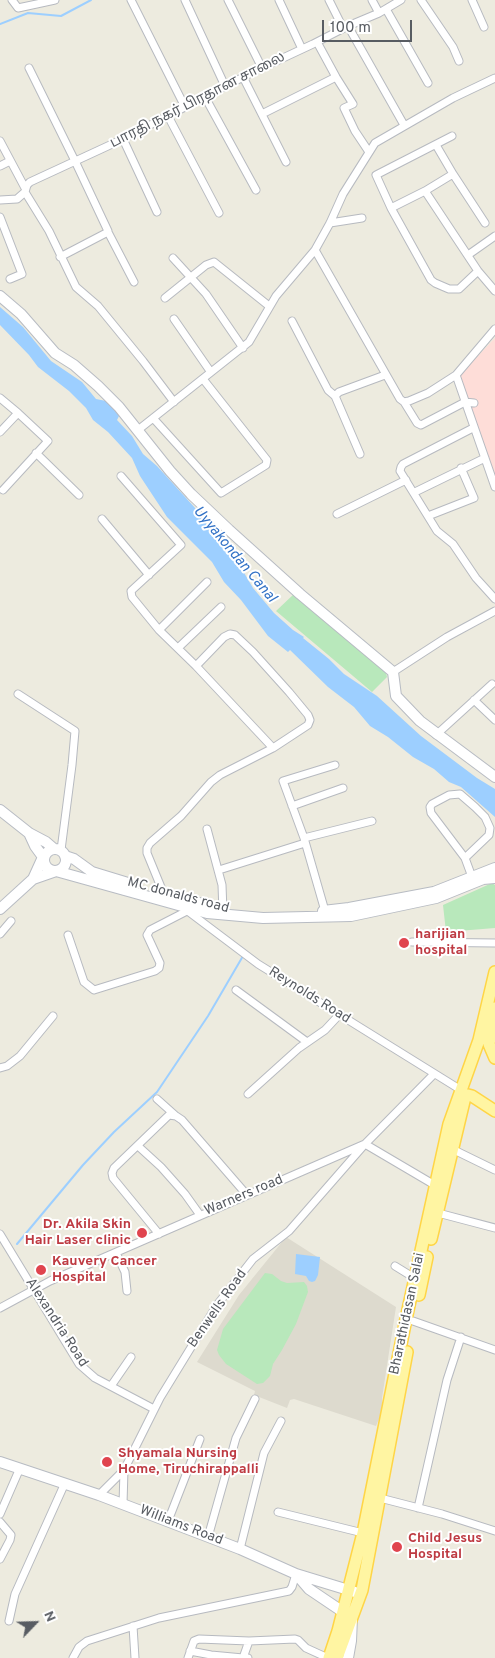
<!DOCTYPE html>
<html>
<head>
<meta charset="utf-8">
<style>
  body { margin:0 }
  #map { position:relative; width:495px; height:1658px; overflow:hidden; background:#edebdf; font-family:Overpass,sans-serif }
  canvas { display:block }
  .north { position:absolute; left:10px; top:1598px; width:50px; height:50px; -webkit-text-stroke:4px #fff; paint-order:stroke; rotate:66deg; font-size:14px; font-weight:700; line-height:20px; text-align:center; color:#585c62 }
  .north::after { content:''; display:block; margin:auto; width:18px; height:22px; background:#585c62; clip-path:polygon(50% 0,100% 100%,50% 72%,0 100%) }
  .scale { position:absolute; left:322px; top:20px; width:90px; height:22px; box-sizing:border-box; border:2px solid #585c62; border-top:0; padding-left:6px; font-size:15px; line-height:18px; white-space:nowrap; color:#585c62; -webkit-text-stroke:4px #fff; paint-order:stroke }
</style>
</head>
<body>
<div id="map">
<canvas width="495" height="1658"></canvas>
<div class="north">N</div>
<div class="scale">100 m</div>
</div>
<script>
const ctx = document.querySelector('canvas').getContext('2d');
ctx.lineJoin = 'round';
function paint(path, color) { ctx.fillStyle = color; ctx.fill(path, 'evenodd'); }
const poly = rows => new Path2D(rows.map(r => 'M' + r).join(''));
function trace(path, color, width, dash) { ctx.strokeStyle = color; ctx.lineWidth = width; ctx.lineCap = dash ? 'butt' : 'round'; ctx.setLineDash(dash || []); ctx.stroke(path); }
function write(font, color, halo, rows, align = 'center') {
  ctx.font = font + ' Overpass,"Noto Sans Tamil",sans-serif'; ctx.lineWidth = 4; ctx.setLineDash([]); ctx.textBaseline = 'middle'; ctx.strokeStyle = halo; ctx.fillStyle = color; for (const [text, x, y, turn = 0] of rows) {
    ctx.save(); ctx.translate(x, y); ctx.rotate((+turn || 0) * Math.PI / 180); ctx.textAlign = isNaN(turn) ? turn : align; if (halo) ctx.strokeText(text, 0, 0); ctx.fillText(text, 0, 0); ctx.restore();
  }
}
paint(poly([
  [286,1237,396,1307,382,1398,382,1412,376,1426,294,1399,290,1400,287,1408,254,1395,255,1391,197,1362,239,1295]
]), '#dddace');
paint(poly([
  [495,338,495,477,458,377]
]), '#feddd8');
paint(poly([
  [295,593,386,673,387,677,372,692,276,611],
  [492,883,495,885,495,928,446,932,443,905],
  [265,1273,272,1274,281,1281,287,1283,304,1282,307,1286,308,1292,296,1324,282,1350,273,1364,270,1376,263,1383,257,1384,226,1364,219,1355,217,1350,223,1329]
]), '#b8e8bb');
paint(poly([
  [0,307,23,327,51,361,82,382,96,399,106,401,120,414,117,420,132,436,143,454,157,466,196,509,203,520,212,530,240,566,253,588,274,613,293,630,304,637,303,638,329,659,344,674,377,696,421,736,477,778,495,789,495,817,461,787,449,782,434,769,413,757,388,737,370,726,354,707,328,687,290,650,288,652,268,636,241,600,224,582,212,562,167,517,140,476,132,458,108,432,93,420,86,408,69,391,38,367,29,355,0,325],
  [296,1254,320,1257,318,1275,315,1281,312,1282,309,1281,306,1276,295,1274]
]), '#9dcfff');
trace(poly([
  [0,24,28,13,61,16,91,0],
  [17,1244,83,1165,114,1132,157,1092,208,1016,243,956]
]), '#9dcfff', 2);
const street = poly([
  [12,0,18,8,55,0],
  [131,0,185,107],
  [185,0,225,86],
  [228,0,262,68],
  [279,0,302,49],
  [329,0,343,28],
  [372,0,379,13],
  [421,0,453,47,459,61],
  [472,0,484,27],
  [386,9,428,83],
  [348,26,404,125],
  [317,42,336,77,353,104,344,108,355,131,369,152],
  [29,68,75,161,108,231,108,232,134,282],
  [243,77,286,162],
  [205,97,256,190],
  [262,114,336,77],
  [168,116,219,213],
  [123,139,157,212],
  [0,141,25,188],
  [436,145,453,174,425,191,478,271,495,291],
  [0,166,10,161],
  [453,174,485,223],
  [425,191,391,208,431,280,435,283,449,289,459,289,478,271],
  [25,192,49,231,76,287,98,306,143,361,174,402],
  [0,200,17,199,25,192,27,185,30,182,123,139,253,72,313,44,348,26,379,13,401,0],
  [391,208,376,175,452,136],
  [0,217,22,274,10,279],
  [330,223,362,218],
  [315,250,400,399,404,402,409,401,428,393,456,375],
  [468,255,495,236],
  [60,257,108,232],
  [173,258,206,294,243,348],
  [165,298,206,265,214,262,269,306],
  [174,319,210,371],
  [292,321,328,390,335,396],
  [495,329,456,375,495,487],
  [0,398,18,413,0,432],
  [404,402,417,423,421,425,465,402,474,403],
  [153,418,221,493,266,465,267,460,203,379],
  [473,428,403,464,401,467,400,471,437,531,453,544,476,578,495,599],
  [138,430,249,342,276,296,315,250,330,223,343,194,375,143,453,98,495,78],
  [36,453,79,495],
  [360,454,335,396,339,392,385,375],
  [121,476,181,545,131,591,132,597,159,630,196,666,273,748,220,775,211,782,181,816,150,843,147,848,147,853,163,892,176,903],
  [3,490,48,441,18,413],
  [415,492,485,458],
  [337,514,406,480],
  [428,516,474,498,461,468],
  [102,519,149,575],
  [159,630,207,582],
  [178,648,221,607],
  [196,666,224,637,230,634,235,635,253,652,289,692,308,715,310,720,308,725,273,748],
  [393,672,447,637,495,611],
  [18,694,75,731,72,765,61,850],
  [474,700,495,720],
  [436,735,492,684],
  [292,806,343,788],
  [207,829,222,885,223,912],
  [304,838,372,821],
  [465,858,431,813,430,807,432,804,449,795,460,794,475,807,485,817,490,828,489,835,465,858,472,877],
  [219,870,305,843],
  [185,909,258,964,461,1090],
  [325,911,304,838,283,781,335,765],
  [0,934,11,921],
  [68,935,84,982,94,990,155,971,159,968,160,963,147,935,150,930,187,911],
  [412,942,495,943],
  [236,990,307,1042],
  [0,1068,7,1066,20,1056,53,1016],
  [248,1094,299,1048,325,1030,339,1015],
  [157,1099,176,1116],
  [138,1146,161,1167,185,1194,200,1215],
  [452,1149,495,1170],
  [438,1213,495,1228],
  [0,1234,79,1364,95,1378,154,1409],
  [159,1234,113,1178,112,1173,114,1168,169,1115,176,1116,182,1120,247,1195],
  [116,1253,125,1272,127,1291],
  [395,1266,408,1274,415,1276],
  [0,1308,50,1281,365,1144,434,1074],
  [413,1321,495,1350],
  [111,1386,131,1357],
  [99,1495,124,1470,160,1398,217,1305,253,1259,289,1231,365,1144,438,1187],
  [380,1498,442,1514,495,1531],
  [123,1504,124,1470],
  [418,1508,447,1380,461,1337],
  [278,1512,363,1533],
  [0,1514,20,1468],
  [168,1521,200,1439],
  [0,1522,11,1535,10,1540,0,1559],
  [208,1537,236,1438,255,1399],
  [240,1549,264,1453,281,1421],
  [9,1621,15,1594,65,1483],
  [133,1626,135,1658],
  [190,1651,211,1655,243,1658],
  [73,1658,79,1647,87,1641,159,1618,289,1591,292,1587,296,1574],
  [188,1658,194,1641,199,1639,249,1641,295,1639,298,1640,306,1648,328,1658],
  [248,1658,243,1658,249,1641]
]);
const secondary = poly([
  [0,296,21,314,55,353,74,365,98,386,119,407,170,471,191,494,229,530,300,594,393,672,396,696,420,721,495,777],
  [0,810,29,833,46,842,53,848],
  [29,833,35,846,43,857,33,879],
  '44 860a11 11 0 1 1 22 0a11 11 0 1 1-22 0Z',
  [65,856,74,859,92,872,128,883],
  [183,898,222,910],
  [0,909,33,879,56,871,207,913,263,918,351,916,436,898,483,879,495,878],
  [323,911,349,908,434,892,495,868],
  [0,1462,99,1495,240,1549,296,1574,355,1592],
  [297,1575,309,1589,352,1618,351,1641,348,1658]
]);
const primary = poly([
  [495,1008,489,1044,495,1058],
  [431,1239,465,1097,468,1095,472,1096,495,1111],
  [419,1295,427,1257],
  [329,1658,338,1631,363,1533,406,1319,449,1124,479,1040,495,972],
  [337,1658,362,1590,407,1352]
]);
trace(street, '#b7bac0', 9);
trace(secondary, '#b8bcc3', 12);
trace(primary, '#ffd546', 14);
trace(street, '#fff', 7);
trace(secondary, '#fff', 10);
trace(primary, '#fff5a2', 11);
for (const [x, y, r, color] of [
  [404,943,6,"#e0444e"],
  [142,1233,6,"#e0444e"],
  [41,1270,6,"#e0444e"],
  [107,1462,6,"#e0444e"],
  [397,1547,6,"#e0444e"]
]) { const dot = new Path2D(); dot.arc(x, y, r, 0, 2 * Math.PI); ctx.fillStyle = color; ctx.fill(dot); trace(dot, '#fff', 2); }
write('14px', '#585c62', '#fff', [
  ["பாரதி நகர் பிரதான சாலை",198,101,-27],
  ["MC donalds road",178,896,15],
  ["Reynolds Road",309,996,32],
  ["Warners road",244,1196,-23],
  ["Benwells Road",218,1309,-55],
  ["Bharathidasan Salai",408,1314,-78],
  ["Alexandria Road",56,1323,57],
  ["Williams Road",181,1526,21]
]);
write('bold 14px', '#be3a42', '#fff', [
  ["harijian",415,935],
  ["hospital",415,951],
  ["Dr. Akila Skin",131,1225,"right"],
  ["Hair Laser clinic",131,1241,"right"],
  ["Kauvery Cancer",52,1262],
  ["Hospital",52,1278],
  ["Shyamala Nursing",118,1454],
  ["Home, Tiruchirappalli",118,1470],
  ["Child Jesus",408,1539],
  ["Hospital",408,1555]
], 'left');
write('italic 15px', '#3272c6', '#fff', [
  ["Uyyakondan Canal",234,555,50]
]);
</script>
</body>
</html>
